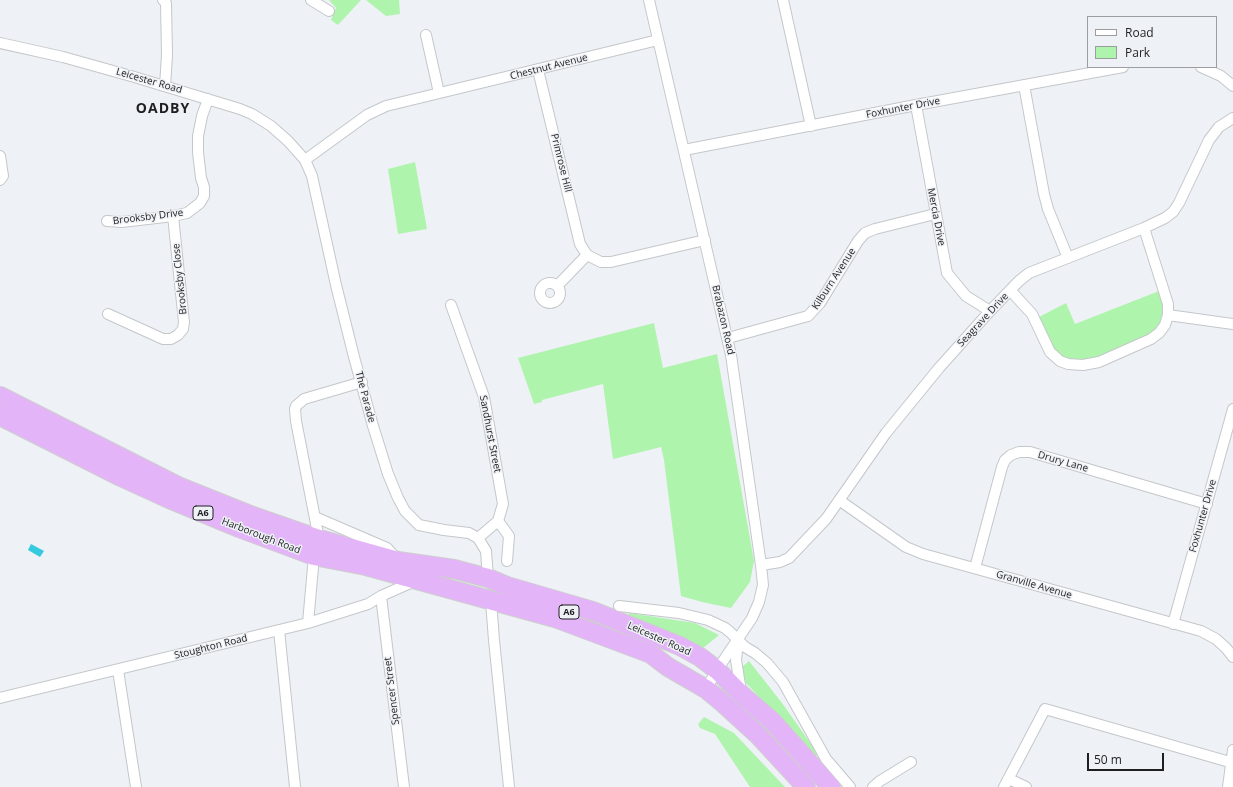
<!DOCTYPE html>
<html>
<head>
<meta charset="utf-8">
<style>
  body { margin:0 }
  #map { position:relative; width:1233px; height:787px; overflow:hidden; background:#eef1f5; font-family:"Open Sans",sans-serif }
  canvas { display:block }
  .legend { position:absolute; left:1087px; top:16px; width:130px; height:52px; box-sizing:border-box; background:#eef1f5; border:1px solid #9b9da0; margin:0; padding:5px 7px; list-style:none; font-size:12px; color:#1e1f20 }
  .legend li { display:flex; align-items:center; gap:8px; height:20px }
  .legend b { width:20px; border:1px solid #9b9da0 }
  .scale { position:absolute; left:1087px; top:753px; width:77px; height:18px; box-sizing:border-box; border:2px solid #1e1f20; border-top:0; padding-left:5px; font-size:12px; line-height:14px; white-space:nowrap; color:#1e1f20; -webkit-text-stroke:3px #eef1f5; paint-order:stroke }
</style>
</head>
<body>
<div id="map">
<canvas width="1233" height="787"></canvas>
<ul class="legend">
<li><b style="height:5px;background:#fff"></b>Road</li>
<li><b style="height:11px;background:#aff4ad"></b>Park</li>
</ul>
<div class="scale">50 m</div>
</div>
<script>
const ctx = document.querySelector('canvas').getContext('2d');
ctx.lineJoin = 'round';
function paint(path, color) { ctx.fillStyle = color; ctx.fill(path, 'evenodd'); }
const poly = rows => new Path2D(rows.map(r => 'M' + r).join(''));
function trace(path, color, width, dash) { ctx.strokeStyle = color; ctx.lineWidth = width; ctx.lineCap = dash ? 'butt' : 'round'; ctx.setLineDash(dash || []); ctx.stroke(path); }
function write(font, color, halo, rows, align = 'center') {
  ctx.font = font + ' "Open Sans",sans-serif'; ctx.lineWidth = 3; ctx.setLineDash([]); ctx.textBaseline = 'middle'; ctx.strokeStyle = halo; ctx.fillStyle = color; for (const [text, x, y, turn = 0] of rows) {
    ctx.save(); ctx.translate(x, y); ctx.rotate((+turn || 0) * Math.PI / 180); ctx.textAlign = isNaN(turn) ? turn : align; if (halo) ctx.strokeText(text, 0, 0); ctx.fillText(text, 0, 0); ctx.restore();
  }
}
paint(poly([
  [329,0,361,0,338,25,331,20,336,8],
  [366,0,399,0,400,14,386,16],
  [415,162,427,229,398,234,388,169],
  [1159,291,1163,303,1163,310,1160,323,1154,331,1149,335,1096,359,1074,361,1059,355,1054,350,1039,317,1066,303,1075,324],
  [654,323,663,368,717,354,754,561,750,582,731,608,702,602,681,596,664,460,661,447,613,459,603,384,542,400,542,402,534,404,518,358],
  [629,613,695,623,719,635,702,649,629,617],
  [749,661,782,703,818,754,815,756,746,683,742,667],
  [704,717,734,733,785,787,750,787,715,734,700,728,698,724]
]), '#aff4ad');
paint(poly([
  [31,544,44,551,40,557,28,550]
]), '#35cade');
const street = poly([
  [163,0,166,3,167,55,165,86],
  [311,0,329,11],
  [649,0,731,355,761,565,763,585,759,602,752,618,717,670,706,689],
  [783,0,811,126],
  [426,35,439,93],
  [0,43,63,57,131,76,240,109,252,114,271,126,288,141,305,160,312,176,336,285,354,357,373,426,388,474,398,498,405,511,419,525,444,530,469,533,478,538,486,551,488,578],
  [1201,67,1221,76,1233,86],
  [538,70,580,244,587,255,601,262,611,262,705,240],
  [1024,85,1044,194,1048,209,1068,258],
  [916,105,947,273,966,296,990,311],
  [684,150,916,105,1123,67],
  [0,156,3,176,0,180],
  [305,160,367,115,386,106,658,40],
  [107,221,122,222,173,216,187,213,200,203,204,196,204,187,201,178,198,152,198,136,202,116,208,99],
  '540 293a10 10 0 1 1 20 0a10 10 0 1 1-20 0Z',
  [557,286,587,255],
  [1010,290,1032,314,1050,352,1060,361,1068,364,1083,365,1099,362,1151,339,1159,333,1165,325,1168,315,1168,304,1144,228],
  [451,305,484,397,503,504,498,521,478,538],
  [108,314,163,339,171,339,178,335,183,329,184,322,173,216],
  [1168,315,1233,324],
  [728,338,808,316,820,303,858,241,865,233,875,229,935,214],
  [839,500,906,547,923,554,1201,631,1216,639,1226,648,1233,657],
  [315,517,387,548,396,558],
  [498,521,509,536,507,561],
  [319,539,296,421,295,409,296,406,304,399,362,382],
  [761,565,780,562,789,558,826,519,886,433,939,368,990,311,1019,281,1029,273,1144,228,1165,218,1173,212,1179,203,1209,140,1219,127,1233,118],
  [975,568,1002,467,1005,460,1011,455,1019,452,1030,452,1207,504],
  [381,596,404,787],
  [491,601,494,640,509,787],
  [619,606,679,613,708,620,725,628,730,632,745,647,755,653,767,663,783,682,826,759,850,787],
  [308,623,314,556],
  [1173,624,1233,409],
  [279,630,295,787],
  [738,642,736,660,741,691],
  [118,670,136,787],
  [0,698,308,623,368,604,381,596,415,581],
  [1009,779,1026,787],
  [873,787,880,781,911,762],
  [1004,787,1045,709,1233,763],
  [1228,787,1233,750]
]);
const highway = poly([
  [0,396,178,486,253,516,319,539,398,561,454,569,488,578,507,586,593,611,680,646,700,657,717,670,742,695,772,721,831,787],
  [0,416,121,477,169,499,239,528,314,556,366,566,555,618,651,654,668,667,706,689,723,703,757,734,806,787]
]);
trace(street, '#c4c7ca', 12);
trace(highway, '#cecece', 20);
trace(street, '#fff', 10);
trace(highway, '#e3b5f8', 18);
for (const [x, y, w] of [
  [203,513,20],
  [569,612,20]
]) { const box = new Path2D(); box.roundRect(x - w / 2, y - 7, w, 14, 3); ctx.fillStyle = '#eef1f5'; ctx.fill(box); trace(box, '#1e1f20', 1); }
write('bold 9px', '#1e1f20', null, [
  ["A6",203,513],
  ["A6",569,612]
]);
write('10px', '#1e1f20', '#eef1f5', [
  ["Chestnut Avenue",549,67,-14],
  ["Leicester Road",149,81,16],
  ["Foxhunter Drive",903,108,-11],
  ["Primrose Hill",561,163,76],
  ["Brooksby Drive",148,217,-7],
  ["Mercia Drive",936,217,79],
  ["Brooksby Close",180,279,-96],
  ["Kilburn Avenue",834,279,-57],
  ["Brabazon Road",723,320,77],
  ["Seagrave Drive",983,320,-47],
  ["The Parade",365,397,75],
  ["Sandhurst Street",490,434,79],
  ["Drury Lane",1063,462,16],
  ["Foxhunter Drive",1203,516,-74],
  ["Harborough Road",261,536,21],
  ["Granville Avenue",1034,585,16],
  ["Leicester Road",659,639,24],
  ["Stoughton Road",211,647,-14],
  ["Spencer Street",392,691,-97]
]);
ctx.letterSpacing = '1px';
write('bold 14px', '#1e1f20', '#eef1f5', [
  ["OADBY",163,109]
]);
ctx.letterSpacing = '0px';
</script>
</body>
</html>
